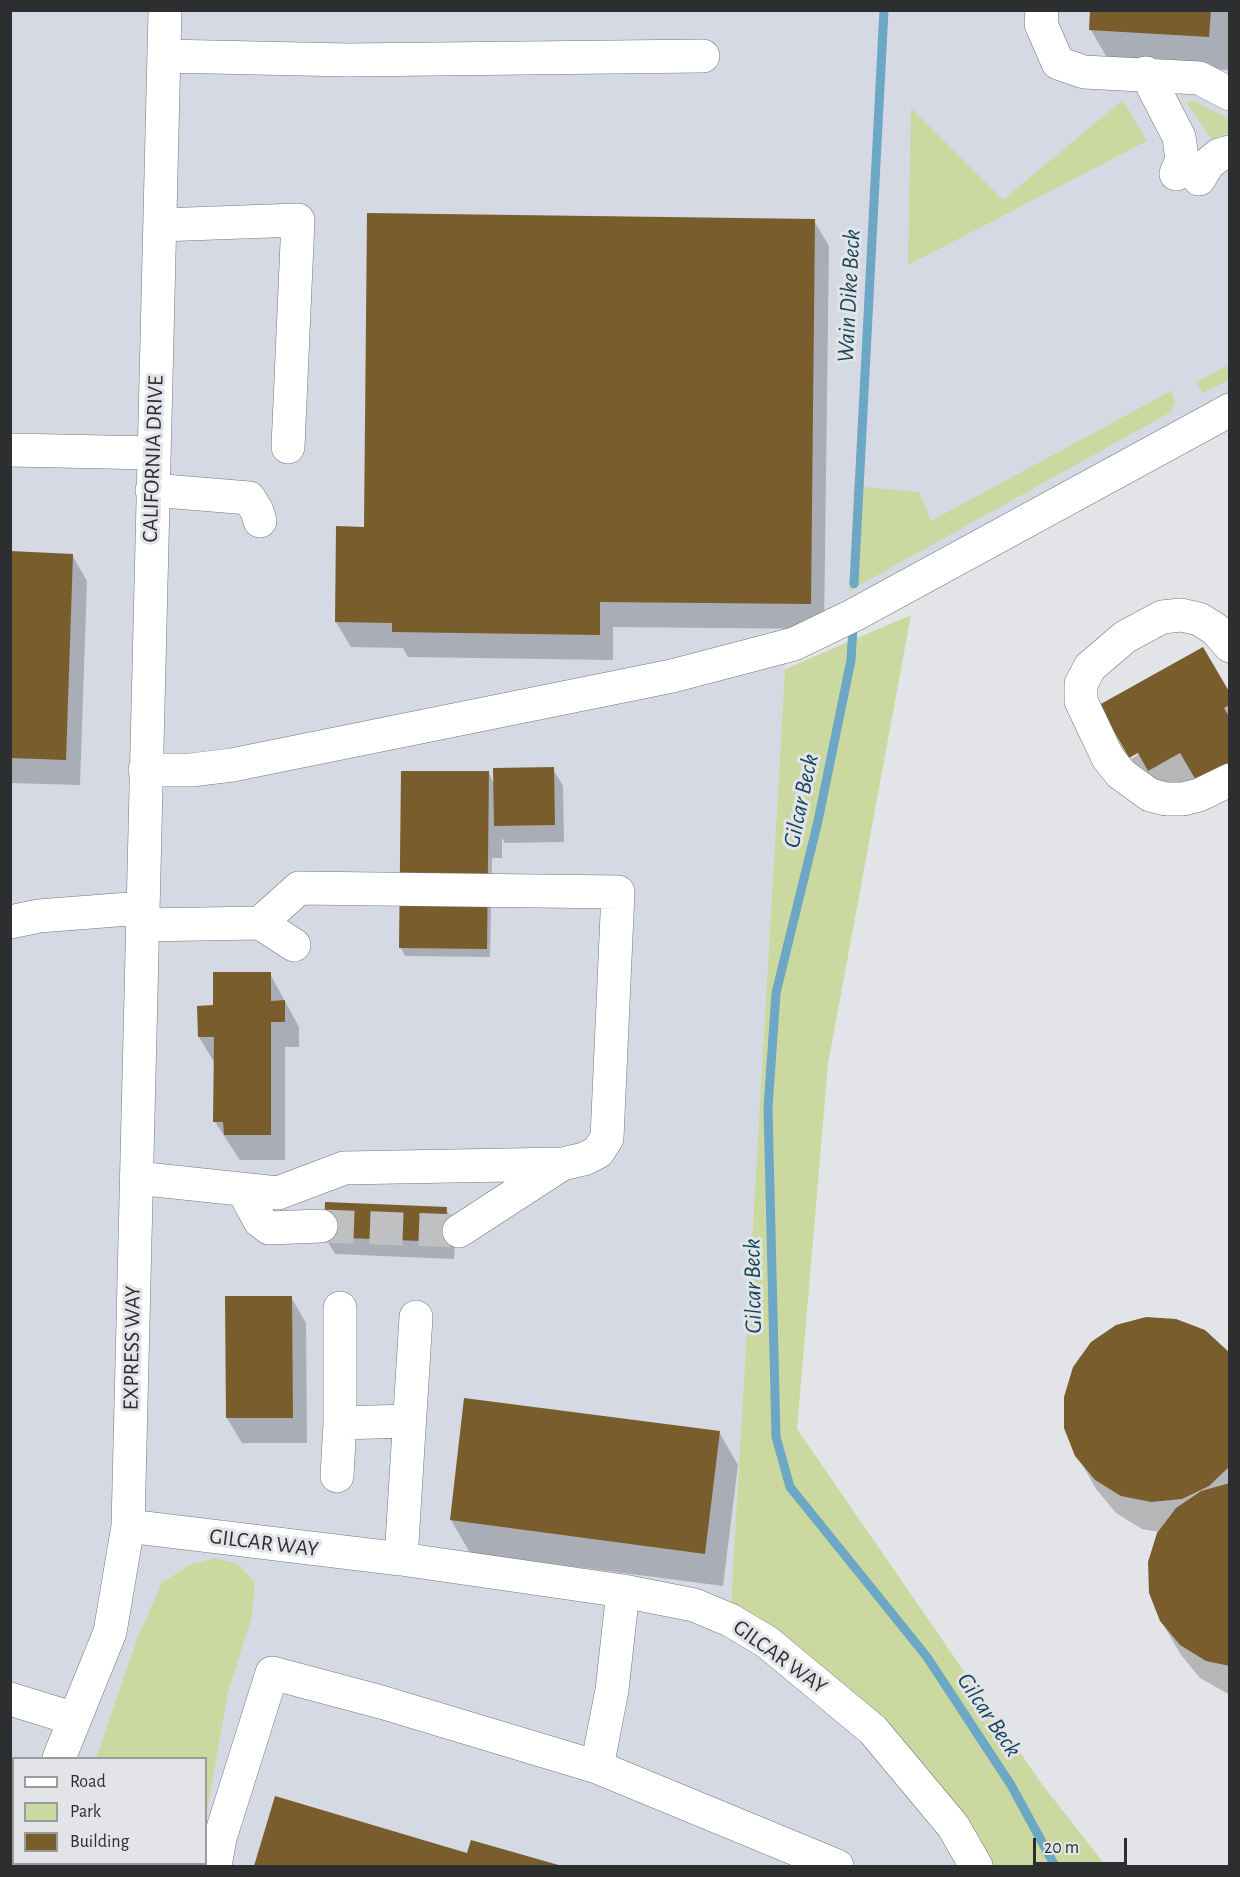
<!DOCTYPE html>
<html>
<head>
<meta charset="utf-8">
<style>
  body { margin:0 }
  #map { position:relative; width:1240px; height:1877px; overflow:hidden; background:#e2e4e7; font-family:"Alegreya Sans",sans-serif }
  canvas { display:block }
  .frame { position:absolute; inset:0; border:12px solid #2d2e2f; pointer-events:none }
  .legend { position:absolute; left:12px; top:1757px; width:195px; height:108px; box-sizing:border-box; background:#e2e4e7; border:2px solid #9a9b9d; margin:0; padding:8px 10px; list-style:none; font-size:18px; color:#2d2e2f }
  .legend li { display:flex; align-items:center; gap:12px; height:30px }
  .legend b { width:30px; border:2px solid #9a9b9d }
  .scale { position:absolute; left:1033px; top:1838px; width:94px; height:27px; box-sizing:border-box; border:3px solid #2d2e2f; border-top:0; padding-left:8px; font-size:18px; line-height:21px; white-space:nowrap; color:#2d2e2f; -webkit-text-stroke:4px #e2e4e7; paint-order:stroke }
</style>
</head>
<body>
<div id="map">
<canvas width="1240" height="1877"></canvas>
<div class="frame"></div>
<ul class="legend">
<li><b style="height:8px;background:#fff"></b>Road</li>
<li><b style="height:16px;background:#cbd9a1"></b>Park</li>
<li><b style="height:16px;background:#7a5d2c"></b>Building</li>
</ul>
<div class="scale">20 m</div>
</div>
<script>
const ctx = document.querySelector('canvas').getContext('2d');
ctx.lineJoin = 'round';
function paint(path, color) { ctx.fillStyle = color; ctx.fill(path, 'evenodd'); }
const poly = rows => new Path2D(rows.map(r => 'M' + r).join(''));
function trace(path, color, width, dash) { ctx.strokeStyle = color; ctx.lineWidth = width; ctx.lineCap = dash ? 'butt' : 'round'; ctx.setLineDash(dash || []); ctx.stroke(path); }
function write(font, color, halo, rows, align = 'center') {
  ctx.font = font + ' "Alegreya Sans",sans-serif'; ctx.lineWidth = 6; ctx.setLineDash([]); ctx.textBaseline = 'middle'; ctx.strokeStyle = halo; ctx.fillStyle = color; for (const [text, x, y, turn = 0] of rows) {
    ctx.save(); ctx.translate(x, y); ctx.rotate((+turn || 0) * Math.PI / 180); ctx.textAlign = isNaN(turn) ? turn : align; if (halo) ctx.strokeText(text, 0, 0); ctx.fillText(text, 0, 0); ctx.restore();
  }
}
paint(poly([
  [11,11,1229,11,1229,410,794,644,785,669,730,1619,819,1683,976,1866,197,1866,197,1864,206,1864,206,1818,228,1693,252,1617,255,1582,238,1564,189,1565,162,1583,138,1636,96,1758,14,1758,14,1864,61,1864,59,1866,11,1866]
]), '#d4d9e3');
paint(poly([
  [1123,100,1147,141,908,265,911,108,1003,200],
  [1194,101,1229,119,1229,133,1211,139,1186,102],
  [1229,365,1229,380,1203,393,1196,382],
  [1171,391,1175,401,1171,412,849,591,854,486,919,492,931,521],
  [911,615,828,1064,797,1429,1041,1783,1106,1866,976,1866,953,1826,730,1620,785,669],
  [215,1558,238,1564,255,1582,252,1617,228,1693,206,1818,206,1758,96,1758,138,1636,162,1583,189,1565],
  [61,1864,197,1864,197,1866,59,1866]
]), '#cbd9a1');
paint(poly([
  [1092,10,1230,10,1228,70,1110,63,1091,30],
  [814,221,829,246,824,629,613,627,613,660,408,657,403,648,351,647,336,622,337,528,365,528],
  [10,553,72,555,87,581,80,785,10,783],
  [1230,696,1230,797,1196,778,1164,795,1145,783,1131,759],
  [553,769,563,786,564,842,505,843,502,838,502,858,492,858,490,957,405,956,401,948,488,772,495,785],
  [270,974,299,1027,299,1047,285,1047,285,1160,240,1160,215,1122,214,1062,199,1037,215,1007],
  [446,1209,456,1226,454,1259,335,1254,325,1237],
  [291,1297,306,1323,307,1443,242,1443,227,1418],
  [1230,1356,1230,1695,1200,1678,1181,1655,1161,1621,1159,1532,1142,1529,1116,1513,1096,1489,1077,1455],
  [719,1432,738,1465,723,1586,470,1553,451,1520],
  [276,1798,468,1855,472,1841,559,1866,256,1866]
]), '#0003');
trace(poly([
  [854,584,884,10],
  [853,627,851,660,818,821,776,993,768,1108,776,1437,790,1487,927,1657,1011,1785,1055,1866]
]), '#6ca7c6', 9);
paint(poly([
  [1090,10,1211,10,1209,37,1089,30],
  [367,213,815,219,811,604,600,602,600,635,392,632,392,623,335,622,336,526,364,527],
  [10,551,73,554,66,760,10,758],
  [1203,647,1230,693,1230,705,1224,708,1230,718,1230,763,1197,782,1180,753,1148,771,1138,753,1129,758,1099,705],
  [554,767,555,825,494,826,493,768],
  [401,771,489,771,487,949,399,948],
  [213,972,271,972,271,1001,285,1000,285,1022,271,1022,271,1135,224,1135,223,1122,213,1122,214,1037,198,1037,197,1006,213,1005],
  [325,1202,447,1207,445,1242,324,1237],
  [225,1296,292,1296,293,1418,226,1418],
  [1146,1317,1176,1319,1205,1330,1230,1353,1230,1466,1209,1486,1182,1499,1151,1502,1121,1496,1095,1480,1075,1456,1064,1428,1064,1397,1073,1367,1091,1342,1116,1325],
  [464,1398,720,1431,705,1554,450,1520],
  [1230,1483,1230,1666,1206,1661,1180,1645,1160,1621,1149,1593,1148,1562,1157,1533,1176,1508,1201,1491],
  [275,1796,467,1853,471,1840,562,1866,254,1866]
]), '#7a5d2c');
trace(poly([
  [321,1226,459,1231]
]), '#bec0c2', 33, [33, 16]);
const minor = poly([
  [1042,10,1041,24,1058,63,1084,72,1199,78,1230,94],
  [165,56,348,60,703,56],
  [1146,73,1179,137,1182,159,1176,174],
  [1199,179,1208,164,1219,155,1230,152],
  [160,225,298,220,288,447],
  [10,450,153,453],
  [152,490,249,498,257,511,260,521],
  [1230,646,1215,629,1199,619,1181,615,1162,617,1125,637,1090,667,1081,684,1081,701,1108,758,1121,774,1150,795,1166,799,1183,799,1199,795,1230,780],
  [145,770,191,770,232,765,672,676,794,644,854,615,1230,410],
  [10,922,39,916,142,908],
  [142,925,260,923,294,945],
  [136,1178,278,1193,344,1168,562,1164,584,1159,598,1152,607,1138,618,892,299,888,260,923],
  [243,1190,260,1221,269,1228,321,1226],
  [459,1231,562,1164],
  [340,1308,340,1423,408,1421],
  [337,1476,340,1423],
  [128,1526,401,1559,623,1591,694,1605,730,1620,767,1642,873,1730,953,1826,976,1866],
  [401,1559,416,1317],
  [623,1591,612,1690,597,1767,837,1866],
  [10,1699,75,1719],
  [59,1758,110,1632,128,1526,165,10],
  [17,1866,18,1864],
  [215,1866,220,1838,272,1673,381,1702,597,1767]
]);
trace(minor, '#747679', 34);
trace(minor, '#fff', 33);
write('22px', '#2d2e2f', '#e2e4e7', [
  ["CALIFORNIA DRIVE",153,459,-88],
  ["EXPRESS WAY",132,1348,-89],
  ["GILCAR WAY",264,1543,7],
  ["GILCAR WAY",780,1657,36]
]);
write('italic 24px', '#14455c', '#e2e4e7', [
  ["Wain Dike Beck",849,296,-87],
  ["Gilcar Beck",801,801,-78],
  ["Gilcar Beck",753,1286,-91],
  ["Gilcar Beck",989,1715,56]
]);
</script>
</body>
</html>
